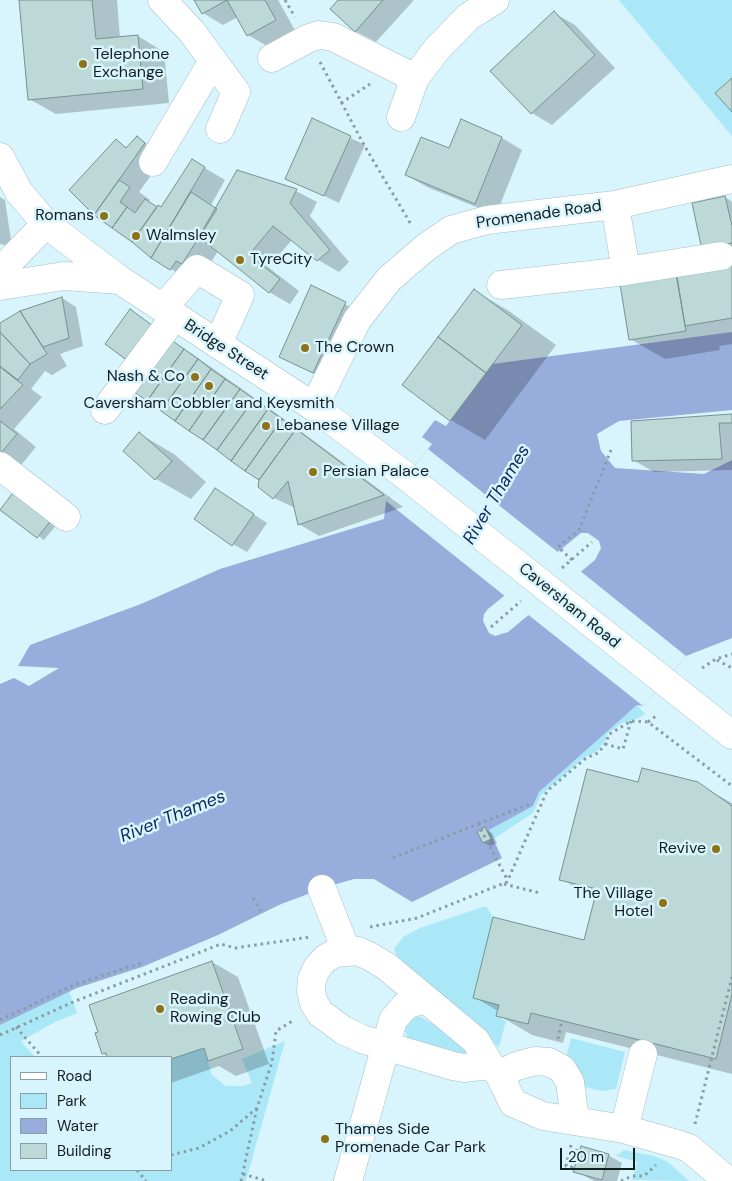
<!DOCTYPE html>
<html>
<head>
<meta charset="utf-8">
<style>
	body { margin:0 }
	#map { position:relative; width:732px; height:1181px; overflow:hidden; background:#d8f4fc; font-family:"DM Sans",sans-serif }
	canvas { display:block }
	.legend { position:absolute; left:10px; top:1056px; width:162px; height:115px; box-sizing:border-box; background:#d8f4fc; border:1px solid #899ea4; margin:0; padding:6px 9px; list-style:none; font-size:15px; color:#131e21 }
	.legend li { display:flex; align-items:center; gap:10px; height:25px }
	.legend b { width:25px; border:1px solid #899ea4 }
	.scale { position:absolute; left:560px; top:1148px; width:75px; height:22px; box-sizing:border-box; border:2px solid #131e21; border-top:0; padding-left:6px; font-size:15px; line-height:18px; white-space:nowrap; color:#131e21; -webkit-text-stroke:4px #d8f4fc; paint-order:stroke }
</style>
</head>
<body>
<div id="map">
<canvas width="732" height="1181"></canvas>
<ul class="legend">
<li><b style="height:6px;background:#fff"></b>Road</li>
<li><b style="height:14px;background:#aae8f8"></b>Park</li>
<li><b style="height:14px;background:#97addc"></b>Water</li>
<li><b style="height:14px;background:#bcd9d7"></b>Building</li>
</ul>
<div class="scale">20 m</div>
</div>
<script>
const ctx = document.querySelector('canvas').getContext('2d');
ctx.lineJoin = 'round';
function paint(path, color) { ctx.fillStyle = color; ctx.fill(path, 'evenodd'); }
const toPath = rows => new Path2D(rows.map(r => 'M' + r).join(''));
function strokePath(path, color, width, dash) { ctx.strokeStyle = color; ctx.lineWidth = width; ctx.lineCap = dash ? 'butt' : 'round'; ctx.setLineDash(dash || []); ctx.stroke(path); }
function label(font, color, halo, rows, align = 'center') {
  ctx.font = font + ' "DM Sans",sans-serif'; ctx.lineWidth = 5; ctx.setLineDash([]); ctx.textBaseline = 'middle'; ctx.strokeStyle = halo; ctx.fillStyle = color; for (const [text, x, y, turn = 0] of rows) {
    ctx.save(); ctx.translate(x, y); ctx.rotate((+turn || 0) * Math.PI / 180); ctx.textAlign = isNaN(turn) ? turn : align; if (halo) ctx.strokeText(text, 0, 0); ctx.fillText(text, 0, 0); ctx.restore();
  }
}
const green = toPath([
	[619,0,732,0,732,136],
	[637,705,645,714,639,718,622,723,607,734,605,741,596,752,585,757,541,795,533,813,493,839,489,830,533,806,539,792],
	[486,906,493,917,473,998,499,1005,496,1015,506,1021,499,1047,399,962,394,949,403,937,420,928],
	[69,991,77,1013,57,1021,21,1041,35,1057,11,1057,11,1170,171,1170,171,1059,204,1048,212,1075,226,1086,243,1086,252,1083,242,1059,285,1041,246,1181,0,1181,0,1025],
	[417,1017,421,1017,472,1047,474,1058,411,1042,407,1038,405,1029,409,1021],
	[571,1038,625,1052,616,1089,601,1091,585,1087,565,1062],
	[624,1150,654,1156,668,1162,689,1181,632,1180,637,1162,616,1156]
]);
const water = toPath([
	[732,332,732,410,619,421,597,434,601,451,615,468,704,474,732,460,732,638,686,656,643,706,637,705,539,792,533,806,489,830,502,858,412,902,374,879,354,879,330,886,281,904,218,935,142,967,77,988,0,1025,0,684,14,678,29,686,59,668,18,666,30,645,141,604,220,569,384,519,386,501,432,444,422,437,435,420,446,426,492,364],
	[581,533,588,533,599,541,601,548,595,560,508,632,495,636,489,633,483,621,484,614,488,609]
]);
const pier = toPath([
	[428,449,559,553,506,597,386,501],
	[579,570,686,656,643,706,526,613]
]);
const shadow = toPath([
	[20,0,117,0,120,38,138,36,164,52,169,103,56,114,29,99],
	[195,0,278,0,296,32,269,47,248,35,238,17,223,25,203,13],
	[340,0,414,0,376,42,355,31],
	[554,13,575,25,615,68,552,125,532,113],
	[313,120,365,145,339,203,287,178],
	[461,121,502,138,522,150,496,215,427,187,406,175,450,150],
	[137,137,165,156,139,192,150,200,148,202,161,209,193,161,225,180,211,205,218,210,238,171,296,191,317,202,310,216,349,262,339,272,318,260,292,240,268,267,299,291,290,304,269,292,218,251,203,275,191,281,171,269,95,214,116,141,128,148],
	[0,197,5,200,12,247,0,244],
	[725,197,732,202,732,248,710,253],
	[732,262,732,344,719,346,720,350,665,359,630,339,621,285],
	[312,287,366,315,334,384,281,357],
	[475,291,509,311,556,345,485,440,451,420,404,385],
	[62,298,76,307,83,346,60,354,67,366,52,375,45,371,31,389,42,397,14,429,36,447,21,465,0,453,0,369,12,373,0,364,0,325,21,312],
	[130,310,170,338,169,340,191,353,287,421,403,507,319,536,299,524,295,508,274,498],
	[732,415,732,470,654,472,633,460],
	[140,434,174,454,206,482,191,499,156,479,124,451],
	[216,490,267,523,247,552,233,544],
	[2,509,58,523,44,540],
	[639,784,698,784,732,803,732,1074,566,1032,563,1043,532,1035,498,1015,498,1011,474,997,585,942,596,899,561,879],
	[485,829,492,833,497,843,491,846,484,843],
	[212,962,238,977,269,1064,236,1076,219,1066,171,1083,171,1057,109,1057,103,1053],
	[608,1155,622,1163,617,1181,594,1181,575,1171]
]);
const building = toPath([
	[19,0,92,0,96,39,138,35,143,89,28,100,19,0],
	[194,0,227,0,202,14,194,0],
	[227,0,265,0,276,20,247,36,227,0],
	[338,0,383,0,355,32,330,9,338,0],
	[554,11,595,55,531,114,490,71,554,11],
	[732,78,732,112,715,93,732,78],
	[312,118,351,136,324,196,285,179,312,118],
	[461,119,502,137,475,204,405,175,421,137,449,148,461,119],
	[137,136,145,143,94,215,69,190,116,139,126,148,137,136],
	[192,159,205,167,151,258,132,242,158,205,161,207,192,159],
	[237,170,297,189,290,203,330,250,317,261,273,226,249,255,280,279,269,293,199,237,237,170],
	[119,180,130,187,120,202,127,207,112,228,94,215,119,180],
	[191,192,217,209,182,264,176,261,170,270,151,258,191,192],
	[725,196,732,226,732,243,702,250,692,203,725,196],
	[145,199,157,207,132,242,112,228,127,207,135,213,145,199],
	[732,260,732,318,685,326,676,270,732,260],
	[676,274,686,331,629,340,620,284,676,274],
	[311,285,346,302,313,373,279,357,311,285],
	[474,289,522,325,486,373,438,337,474,289],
	[62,297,69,338,43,347,20,311,62,297],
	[130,309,157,329,132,364,105,344,130,309],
	[20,311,47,354,30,364,0,332,0,323,20,311],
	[0,332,30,364,18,380,0,366,0,332],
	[438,337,486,373,450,421,402,385,438,337],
	[170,339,184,349,147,401,133,391,170,339],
	[184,349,198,359,161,411,147,401,184,349],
	[198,359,211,369,175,421,161,411,198,359],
	[0,367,23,385,0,409,0,367],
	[211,369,225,379,189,431,175,421,211,369],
	[225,379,240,389,203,440,189,431,225,379],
	[240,389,254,399,217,450,203,440,240,389],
	[254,399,268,409,231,461,217,450,254,399],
	[268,409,282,419,245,471,231,461,268,409],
	[732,414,732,423,719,423,722,459,632,461,631,421,732,414],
	[282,419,296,429,259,480,245,471,282,419],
	[0,421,17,434,0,454,0,421],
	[296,429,384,495,298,525,288,481,273,499,258,487,259,480,296,429],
	[139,432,172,461,155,480,123,451,139,432],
	[215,488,254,514,232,546,194,519,215,488],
	[15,490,52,519,37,538,0,510,15,490],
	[642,768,698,782,732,806,732,994,716,1059,531,1013,528,1024,496,1016,499,1005,473,998,493,917,584,940,597,889,559,880,587,769,638,782,642,768],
	[485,827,491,839,483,843,477,832,485,827],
	[212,961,243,1049,208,1061,204,1048,171,1059,171,1057,107,1057,106,1053,102,1054,95,1033,98,1032,89,1005,212,961],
	[581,1146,609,1154,602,1180,573,1172,581,1146]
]);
const path = toPath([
	[285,0,295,17],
	[320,62,364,145,412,226],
	[341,103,370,84],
	[572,560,558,547,579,530,611,450],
	[562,568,592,542],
	[491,627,521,601],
	[717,660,732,668],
	[702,668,716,659,732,654],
	[648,722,656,716],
	[605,744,623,749,631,721],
	[478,824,530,804],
	[393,858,478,824,508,881],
	[504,884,540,893],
	[253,898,262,913],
	[370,927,417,918,507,882,547,791,586,758,598,753,607,742,608,735,631,721,648,722,732,786],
	[0,1020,74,985,141,963],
	[16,1027,42,1057],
	[0,1035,73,1002,221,944,235,948,310,937],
	[558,1039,562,1020],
	[695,1124,732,977],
	[571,1145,566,1166,572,1167,577,1149],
	[171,1155,199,1148,230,1131,257,1108,272,1062,276,1031,294,1020],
	[137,1170,146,1181],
	[243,1174,267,1181],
	[241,1181,257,1108],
	[621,1181,632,1176,644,1176,656,1165]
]);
const minor = toPath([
	[162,0,192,32,236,92,220,129],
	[272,58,307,39,319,35,333,37,415,78],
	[401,117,415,78,436,50,468,17,495,0],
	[153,162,213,61],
	[626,271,721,256],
	[501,285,626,271,615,205],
	[163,308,197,269,240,295,218,344],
	[314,407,357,320,389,279,425,248,451,230,487,220,615,205,732,179],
	[105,410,175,316],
	[0,466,66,517],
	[322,889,346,950],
	[490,1065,464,1068,453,1066,362,1039,343,1030,320,1013,314,1003,311,991,312,979,317,968,325,959,335,953,358,951,369,956,386,966,476,1041,490,1065,499,1074,513,1103,543,1116,624,1129,677,1144,689,1148,728,1181],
	[499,1074,517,1066,535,1061,549,1062,562,1069,570,1082,575,1120],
	[624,1129,643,1054],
	[348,1181,393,1020,406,1005,425,999]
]);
const major = toPath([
	[0,157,19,192,46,224,120,280,314,407,406,476,732,735],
	[0,271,46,224],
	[0,286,64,276,120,280]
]);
const markers = [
	[83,64,5,"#8d7216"],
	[104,216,5,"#8d7216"],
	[136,236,5,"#8d7216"],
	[240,260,5,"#8d7216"],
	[305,348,5,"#8d7216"],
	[195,377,5,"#8d7216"],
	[209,386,5,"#8d7216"],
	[266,426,5,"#8d7216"],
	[313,472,5,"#8d7216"],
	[716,849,5,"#8d7216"],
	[663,903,5,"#8d7216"],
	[160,1009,5,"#8d7216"],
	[325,1139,5,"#8d7216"]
];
const poiNames = [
	["Telephone",93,55],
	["Exchange",93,73],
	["Romans",94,216,"right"],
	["Walmsley",146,236],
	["TyreCity",250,260],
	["The Crown",315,348],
	["Nash & Co",185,377,"right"],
	["Caversham Cobbler and Keysmith",209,404,"center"],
	["Lebanese Village",276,426],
	["Persian Palace",323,472],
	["Revive",706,849,"right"],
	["The Village",653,894,"right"],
	["Hotel",653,912,"right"],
	["Reading",170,1000],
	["Rowing Club",170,1018],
	["Thames Side",335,1130],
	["Promenade Car Park",335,1148]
];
const streetNames = [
	["Promenade Road",539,215,-8],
	["Bridge Street",226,350,33],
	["Caversham Road",569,606,39]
];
const waterNames = [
	["River Thames",497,495,-59],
	["River Thames",173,817,-22]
];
paint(green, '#aae8f8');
paint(water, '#97addc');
paint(pier, '#d8f4fc');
paint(shadow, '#0003');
paint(building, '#bcd9d7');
strokePath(building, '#769290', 1);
strokePath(minor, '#a4bfc7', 29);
strokePath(major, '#a4bfc7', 29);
strokePath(path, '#889da3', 3, [2.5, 4]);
strokePath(minor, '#fff', 28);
strokePath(major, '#fff', 28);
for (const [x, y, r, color] of markers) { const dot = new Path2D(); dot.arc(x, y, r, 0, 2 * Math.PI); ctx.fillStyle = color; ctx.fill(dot); strokePath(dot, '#d8f4fc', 2); }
label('16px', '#131e21', '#d8f4fc', poiNames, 'left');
label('16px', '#131e21', '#d8f4fc', streetNames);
label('italic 18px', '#12265e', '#d8f4fc', waterNames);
</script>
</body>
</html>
